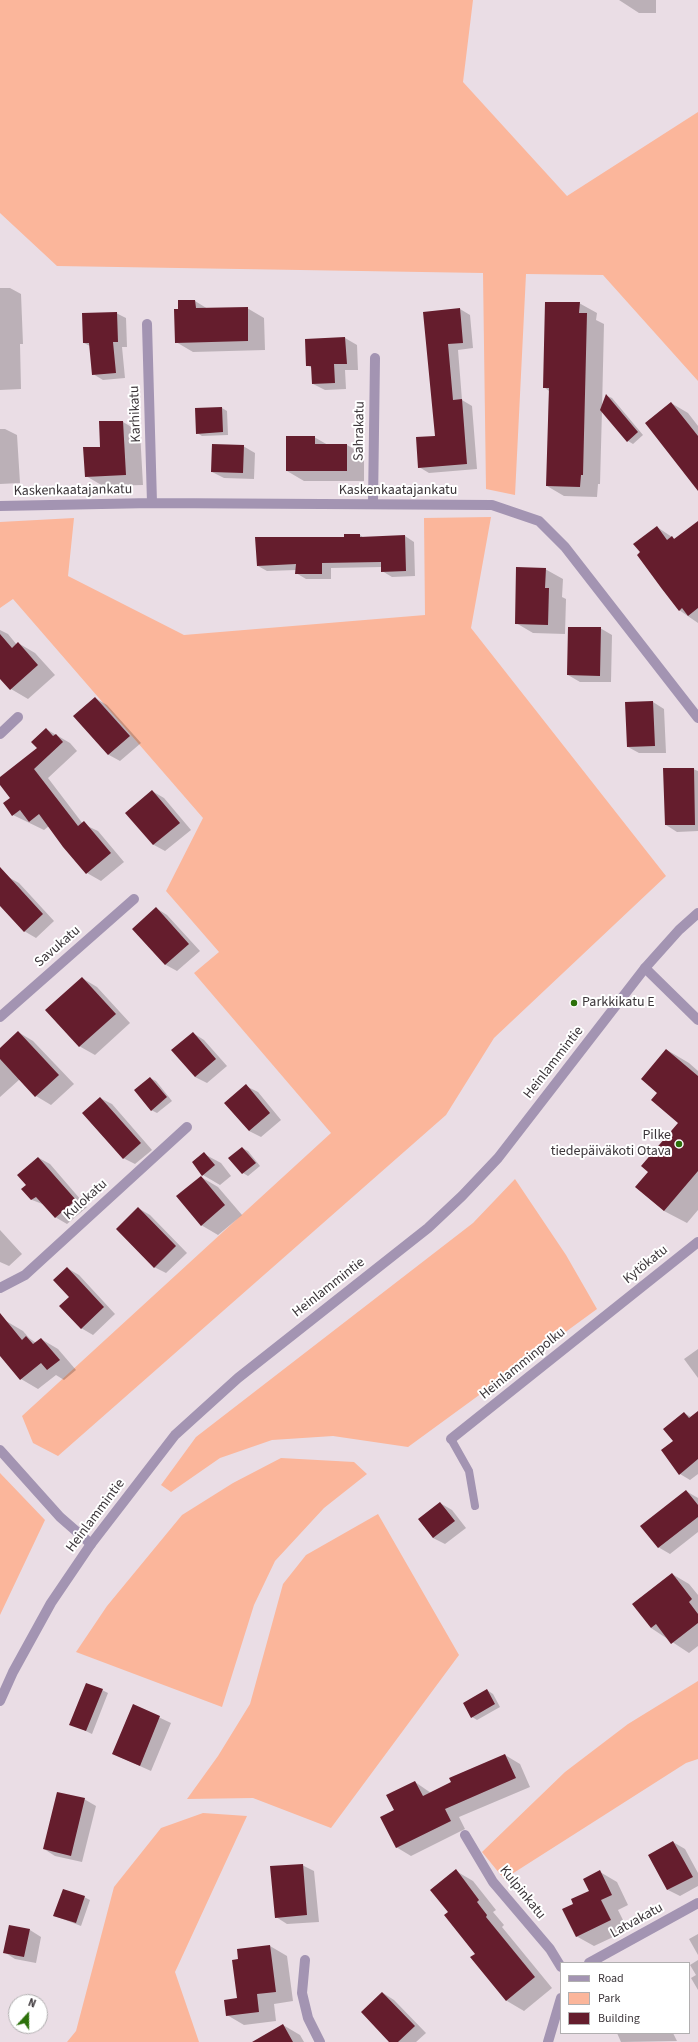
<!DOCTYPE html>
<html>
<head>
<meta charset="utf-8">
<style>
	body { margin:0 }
	#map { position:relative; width:698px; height:2042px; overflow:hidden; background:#eadde5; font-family:"Source Sans 3",sans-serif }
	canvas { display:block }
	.legend { position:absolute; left:560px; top:1962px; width:130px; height:72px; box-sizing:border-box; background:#fff; border:1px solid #b1afb0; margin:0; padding:5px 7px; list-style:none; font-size:12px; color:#3c363a }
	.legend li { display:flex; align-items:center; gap:8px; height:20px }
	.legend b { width:20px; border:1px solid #b1afb0 }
	.north { position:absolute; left:8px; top:1994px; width:40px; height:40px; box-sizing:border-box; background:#fff; border:1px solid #b1afb0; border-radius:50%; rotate:21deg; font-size:11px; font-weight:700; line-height:16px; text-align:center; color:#3c363a }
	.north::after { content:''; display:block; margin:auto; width:14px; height:18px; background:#2c700a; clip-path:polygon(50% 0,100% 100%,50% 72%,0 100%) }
</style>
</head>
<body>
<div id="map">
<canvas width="698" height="2042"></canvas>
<ul class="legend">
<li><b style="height:5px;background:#a394b2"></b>Road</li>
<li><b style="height:11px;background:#fbb69b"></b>Park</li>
<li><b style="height:11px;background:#651d2d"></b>Building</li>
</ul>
<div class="north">N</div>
</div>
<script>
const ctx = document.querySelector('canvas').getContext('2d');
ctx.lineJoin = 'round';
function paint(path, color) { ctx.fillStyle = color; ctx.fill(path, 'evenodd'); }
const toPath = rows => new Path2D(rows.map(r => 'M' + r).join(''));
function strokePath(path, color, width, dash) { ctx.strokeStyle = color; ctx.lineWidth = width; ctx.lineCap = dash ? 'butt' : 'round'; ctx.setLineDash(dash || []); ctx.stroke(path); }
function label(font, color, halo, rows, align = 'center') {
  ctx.font = font + ' "Source Sans 3",sans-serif'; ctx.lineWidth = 4; ctx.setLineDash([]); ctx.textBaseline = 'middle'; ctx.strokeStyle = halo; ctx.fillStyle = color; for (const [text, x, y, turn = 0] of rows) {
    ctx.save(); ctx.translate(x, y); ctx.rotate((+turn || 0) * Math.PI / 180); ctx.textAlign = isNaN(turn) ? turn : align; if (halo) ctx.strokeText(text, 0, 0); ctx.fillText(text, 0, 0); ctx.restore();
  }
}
const green = toPath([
	[0,0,473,0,463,82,567,196,698,112,698,381,603,275,526,274,515,495,486,489,483,273,57,266,0,213],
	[491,517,471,628,666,876,494,1038,446,1115,58,1456,33,1443,22,1416,331,1133,194,973,219,952,166,891,203,818,13,599,0,608,0,522,74,518,68,576,184,635,425,615,424,518],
	[515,1179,566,1255,597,1309,408,1447,333,1436,272,1440,220,1458,171,1492,161,1485,196,1437,473,1223],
	[281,1458,354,1462,367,1474,324,1508,275,1561,254,1605,222,1707,76,1652,107,1606,182,1515,233,1483],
	[0,1473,45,1520,0,1615],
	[378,1514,459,1655,331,1828,253,1798,187,1799,218,1756,250,1704,283,1584,306,1555],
	[698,1681,698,1759,686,1763,504,1879,482,1852,565,1772,628,1724],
	[203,1813,247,1816,175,1972,199,2042,67,2042,76,2031,114,1887,161,1828]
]);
const shadow = toPath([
	[619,0,656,0,656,13,639,13],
	[0,288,10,288,21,294,23,344,20,344,21,389,0,390],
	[195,301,208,309,247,308,264,318,265,350,193,352,176,342,179,310],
	[579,303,597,313,596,320,604,324,602,409,607,396,612,398,643,435,633,444,628,441,602,410,600,484,598,484,597,497,564,496,547,486,549,391,544,387],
	[460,309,470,315,473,348,458,350,462,400,472,406,477,469,429,473,419,467,436,437,424,313],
	[116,313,126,318,127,347,122,347,125,378,103,380,93,374,90,346,84,343],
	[345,338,357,345,358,370,345,370,346,389,325,390,313,384,312,368,307,365,306,340],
	[671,403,688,413,698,426,698,489],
	[222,408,227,411,228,435,202,436,197,433],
	[100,422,123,422,140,432,143,485,103,486,86,476,101,447],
	[0,429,5,429,17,435,20,483,0,484],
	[314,437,328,445,347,445,364,455,364,481,304,481,287,471],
	[243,446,255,453,254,479,224,478,212,472],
	[698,522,698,623,679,610,657,527,675,539],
	[360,535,364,538,405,536,414,542,415,576,392,577,382,571,382,567,331,568,331,579,306,579,296,573,296,570,267,571,258,566,345,538],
	[545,569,563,579,562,597,566,599,565,634,533,633,516,623],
	[600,628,612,635,611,682,580,682,568,675],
	[0,630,8,634,17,645,18,643,35,653,55,675,28,699,11,689,0,677],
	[95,698,107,705,141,743,120,761,109,755,75,716],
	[653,702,664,709,666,753,639,753,628,747],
	[46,729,70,743,77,751,48,778,83,824,98,831,124,862,101,881,87,873,49,826,44,830,13,815,12,798,0,783,0,778,39,748],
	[693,769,698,771,698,831,677,832,666,825],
	[152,791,164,798,191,830,165,851,154,845,127,813],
	[8,877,19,883,54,921,36,938,24,931,0,905,0,884],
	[156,908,167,915,200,951,177,971,166,965,133,929],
	[82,978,97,987,130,1023,95,1055,79,1046],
	[18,1032,33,1041,74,1084,51,1105,36,1096,20,1079,0,1097,0,1049],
	[193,1033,204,1040,227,1066,207,1083,195,1077],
	[667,1050,689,1063,698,1071,698,1210,687,1223,664,1211,636,1187,649,1172,679,1123,658,1093],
	[150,1078,156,1081,172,1101,157,1113,151,1110],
	[246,1086,258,1092,281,1120,261,1137,249,1131],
	[100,1098,112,1104,152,1150,135,1164,123,1158],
	[242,1148,248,1151,260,1166,248,1176,243,1173],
	[204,1154,221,1163,231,1176,220,1185,203,1175],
	[39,1158,50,1164,87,1207,67,1224,55,1217,45,1205,32,1200,23,1189,27,1185],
	[201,1177,218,1187,242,1215,218,1235,201,1225],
	[138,1208,150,1215,187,1253,166,1273,154,1267],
	[0,1230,22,1254,9,1266,0,1262],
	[67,1268,79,1275,115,1314,93,1335,81,1328,70,1297],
	[6,1321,23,1331,29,1338,36,1343,41,1339,58,1349,76,1370,64,1380,56,1375,38,1389,21,1379,0,1354,0,1326],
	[698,1349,698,1378,684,1359],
	[698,1412,698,1474,690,1480,680,1474,674,1441,684,1413,691,1417],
	[686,1491,698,1498,698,1532,670,1554,658,1547],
	[440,1503,452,1510,466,1528,445,1544,433,1538,419,1519],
	[672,1574,689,1584,698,1595,698,1646,689,1653,651,1628],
	[102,1690,108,1693,92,1734,71,1724],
	[487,1690,493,1694,500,1707,477,1720,472,1717],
	[133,1705,171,1723,151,1771,113,1754],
	[505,1755,520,1764,530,1787,459,1817,465,1829,411,1856,396,1847,395,1811,415,1782,431,1793],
	[84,1799,96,1806,82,1862,55,1856,44,1849],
	[673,1842,685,1849,698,1873,698,1886,680,1896,668,1890,649,1855],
	[302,1865,314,1871,319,1922,287,1924,276,1917],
	[456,1871,473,1881,496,1910,493,1912,504,1925,502,1927,552,1988,524,2011,507,2001,472,1958,476,1954],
	[600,1872,617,1882,628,1905,618,1910,628,1930,594,1946,576,1936,575,1905,590,1891],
	[84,1897,90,1900,81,1926,55,1916],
	[30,1930,41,1937,36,1963,15,1959,4,1952],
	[698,1934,698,1955,689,1939],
	[270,1946,287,1956,293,2001,274,2004,276,2021,244,2025,227,2015,238,1999,239,1960],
	[698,1960,698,1990,691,1978,696,1975,690,1965],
	[383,1993,394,2000,426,2033,416,2042,390,2042],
	[283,2025,300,2035,304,2042,259,2042],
	[617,2033,673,2033,677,2041,621,2042]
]);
const building = toPath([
	[178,300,195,300,196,308,248,307,248,341,175,343,174,309,178,309],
	[545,302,580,302,579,313,587,313,583,475,581,475,580,487,546,486,549,388,543,388],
	[460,308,463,343,448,344,453,400,462,399,467,464,418,468,416,437,435,436,423,312],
	[117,312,118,342,113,342,116,373,92,375,89,343,83,343,82,313],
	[345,337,347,364,334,364,335,383,312,384,311,366,306,366,305,339],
	[606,394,638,432,627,442,600,410],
	[671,402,698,436,698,491,645,423],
	[222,407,223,432,196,434,195,408],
	[99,421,123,421,126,475,85,477,83,447,100,447],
	[286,436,315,436,315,444,347,444,347,471,286,471],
	[212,444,244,445,243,473,211,472],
	[698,521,698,608,688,616,682,608,679,611,662,589,637,555,640,552,633,544,657,526,667,540,672,536,674,539],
	[344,534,360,534,360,537,405,535,406,571,381,572,381,562,322,563,322,574,295,574,296,564,257,566,255,537,344,537],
	[516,567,546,568,545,588,549,588,548,625,515,624],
	[568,627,601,627,600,676,567,675],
	[0,634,12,648,18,642,38,665,10,690,0,679],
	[95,697,130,736,108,755,73,716],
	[653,701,655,746,627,747,625,702],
	[46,728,53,736,56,734,63,742,34,769,78,826,84,821,111,853,86,874,63,847,39,814,29,822,20,810,12,816,3,803,10,798,0,785,0,777,37,748,31,742],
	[663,768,694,768,695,825,665,825],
	[152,790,180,823,153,845,125,813],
	[0,867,43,914,24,932,0,906],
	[156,907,189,944,165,965,132,929],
	[82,977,116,1014,79,1047,45,1010],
	[18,1031,59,1075,35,1097,0,1059,0,1048],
	[193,1032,216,1059,195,1077,171,1050],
	[666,1049,698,1076,698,1171,664,1211,635,1187,648,1172,641,1166,678,1123,651,1100,657,1093,641,1079],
	[150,1077,167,1097,151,1111,134,1090],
	[246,1084,270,1113,249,1131,224,1103],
	[100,1097,141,1143,123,1159,82,1113],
	[242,1147,256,1163,242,1174,228,1158],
	[204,1152,215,1165,202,1176,192,1162],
	[38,1157,76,1200,55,1218,36,1197,31,1200,21,1189,26,1185,17,1175],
	[201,1176,225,1205,201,1226,176,1196],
	[138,1207,176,1246,154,1268,116,1229],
	[67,1267,104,1307,81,1329,59,1306,69,1297,53,1280],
	[0,1313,22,1340,26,1336,33,1344,41,1338,60,1360,47,1370,41,1363,20,1380,0,1356],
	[698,1411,698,1459,679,1475,661,1450,673,1441,663,1429,684,1412,689,1418],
	[686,1490,698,1505,698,1517,658,1548,640,1526],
	[440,1502,455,1521,433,1538,418,1519],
	[672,1573,692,1599,689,1602,698,1614,698,1623,671,1644,656,1624,651,1628,632,1604],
	[86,1683,103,1689,86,1731,69,1725],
	[487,1689,495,1704,471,1718,463,1703],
	[133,1704,160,1716,140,1766,112,1754],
	[505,1754,516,1778,445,1809,451,1821,396,1848,380,1817,394,1810,386,1795,415,1781,423,1796,451,1782,449,1778],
	[57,1792,85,1798,71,1856,43,1849],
	[673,1841,693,1877,667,1890,648,1855],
	[303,1864,307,1915,275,1918,270,1866],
	[456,1869,479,1900,477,1902,487,1915,486,1917,535,1977,506,2001,470,1957,475,1954,444,1915,448,1912,430,1890],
	[600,1870,612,1895,601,1900,611,1920,576,1937,562,1909,573,1904,571,1899,589,1891,583,1879],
	[63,1889,85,1896,76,1923,53,1916],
	[9,1925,30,1929,24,1957,3,1953],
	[270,1945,276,1992,257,1994,259,2012,226,2016,224,2000,237,1998,232,1960,238,1959,237,1949],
	[382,1992,415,2026,398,2042,389,2042,361,2012],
	[283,2024,293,2042,252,2042]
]);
const service = toPath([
	[451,1439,469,1471,475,1506]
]);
const minor = toPath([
	[147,324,152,503],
	[373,504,375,358],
	[0,506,152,503,492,505,539,521,565,547,698,718],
	[0,734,18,717],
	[645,968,698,1020],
	[0,1017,134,899],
	[0,1288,25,1275,187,1127],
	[451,1439,698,1242],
	[0,1450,60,1517,91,1544],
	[465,1835,493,1882,550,1949,561,1967],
	[305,1960,302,1993,308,2018,320,2042],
	[589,1963,698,1903],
	[548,2042,561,1998]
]);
const tertiary = toPath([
	[0,1701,13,1672,51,1603,91,1544,175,1435,238,1378,428,1228,462,1196,498,1158,645,968,679,930,698,913]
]);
const markers = [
	[574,1003,4,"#2c700a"],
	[679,1144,4,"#2c700a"]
];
const streetNames = [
	["Karhikatu",136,414,-92],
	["Sahrakatu",360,431,-89],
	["Kaskenkaatajankatu",73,491,-1],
	["Kaskenkaatajankatu",398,491],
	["Savukatu",58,947,-41],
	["Heinlammintie",554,1063,-52],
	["Kulokatu",86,1200,-42],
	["Kytökatu",646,1265,-39],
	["Heinlammintie",329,1288,-38],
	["Heinlamminpolku",523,1364,-39],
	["Heinlammintie",96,1516,-53],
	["Kulpinkatu",522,1893,51],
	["Latvakatu",637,1921,-29]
];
const poiNames = [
	["Parkkikatu E",582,1003],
	["Pilke",671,1136,"right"],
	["tiedepäiväkoti Otava",671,1152,"right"]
];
paint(green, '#fbb69b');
paint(shadow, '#0003');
paint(building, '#651d2d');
strokePath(service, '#a394b2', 8);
strokePath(minor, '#a394b2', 10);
strokePath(tertiary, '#a394b2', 10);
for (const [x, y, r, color] of markers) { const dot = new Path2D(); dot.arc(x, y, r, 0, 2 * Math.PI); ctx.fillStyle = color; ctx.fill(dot); strokePath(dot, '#fff', 1.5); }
label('14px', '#3c363a', '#fff', streetNames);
label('14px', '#3c363a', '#fff', poiNames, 'left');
</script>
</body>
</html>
